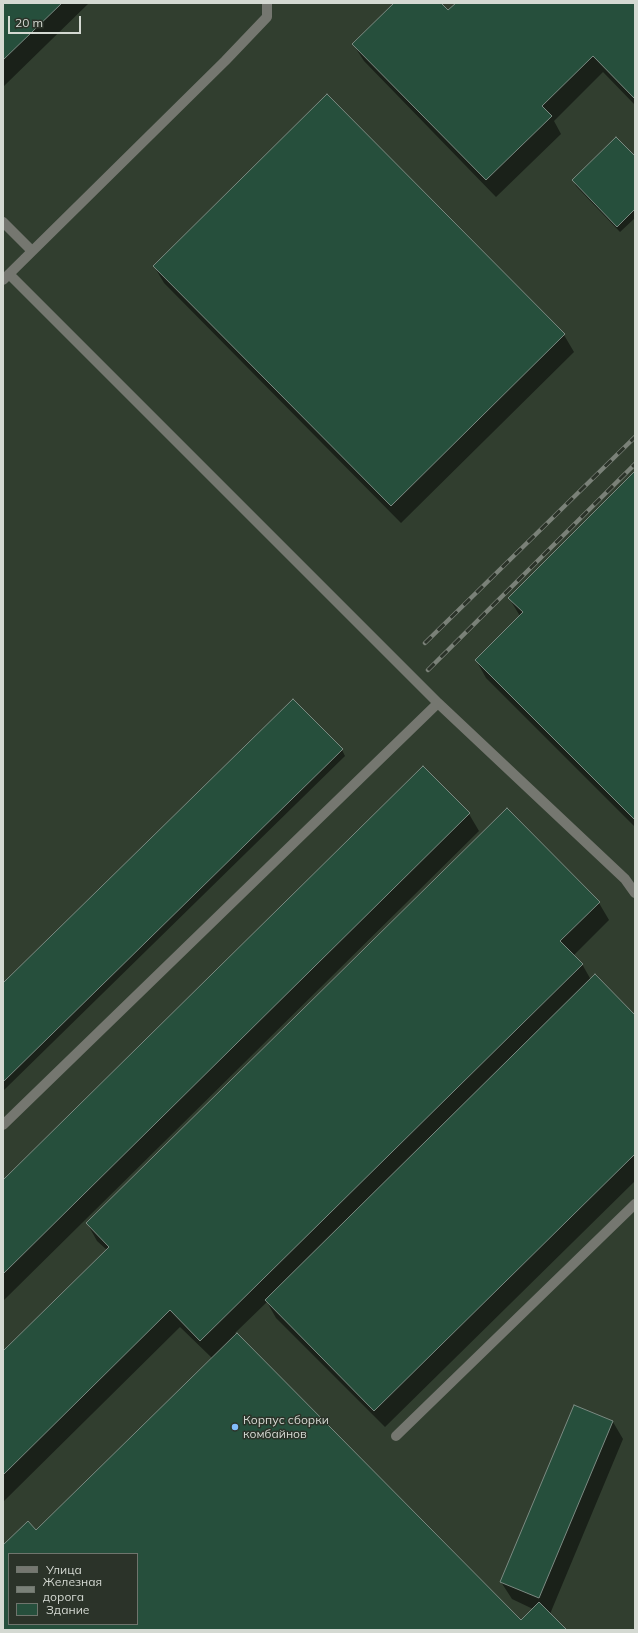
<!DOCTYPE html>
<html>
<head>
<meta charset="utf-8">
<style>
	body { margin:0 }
	#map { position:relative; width:638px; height:1633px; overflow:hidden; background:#2b3329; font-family:Mulish,sans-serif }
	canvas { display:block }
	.frame { position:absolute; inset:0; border:4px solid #d4d9d2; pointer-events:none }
	.legend { position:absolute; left:8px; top:1553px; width:130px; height:72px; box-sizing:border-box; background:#2b3329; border:1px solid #6f756d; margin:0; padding:5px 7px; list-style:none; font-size:12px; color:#d4d9d2 }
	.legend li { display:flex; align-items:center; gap:8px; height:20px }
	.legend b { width:20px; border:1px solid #6f756d }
	.scale { position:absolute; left:8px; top:16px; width:73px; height:18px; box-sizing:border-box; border:2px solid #d4d9d2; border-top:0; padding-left:5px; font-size:12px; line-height:14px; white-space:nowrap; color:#d4d9d2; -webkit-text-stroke:3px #2b3329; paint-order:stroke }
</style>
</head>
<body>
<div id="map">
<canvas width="638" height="1633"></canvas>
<div class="frame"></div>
<ul class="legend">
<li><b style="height:5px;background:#757770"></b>Улица</li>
<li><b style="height:5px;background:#7a8178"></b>Железная дорога</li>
<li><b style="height:11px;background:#264f3c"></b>Здание</li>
</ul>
<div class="scale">20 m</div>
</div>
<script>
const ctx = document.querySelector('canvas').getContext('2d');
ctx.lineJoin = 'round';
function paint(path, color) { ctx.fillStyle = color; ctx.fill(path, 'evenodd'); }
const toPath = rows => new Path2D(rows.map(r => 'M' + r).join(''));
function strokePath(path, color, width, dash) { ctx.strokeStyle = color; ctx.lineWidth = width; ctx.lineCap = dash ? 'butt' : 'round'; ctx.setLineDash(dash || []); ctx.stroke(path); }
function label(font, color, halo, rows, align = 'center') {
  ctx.font = font + ' Mulish,sans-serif'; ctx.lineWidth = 3; ctx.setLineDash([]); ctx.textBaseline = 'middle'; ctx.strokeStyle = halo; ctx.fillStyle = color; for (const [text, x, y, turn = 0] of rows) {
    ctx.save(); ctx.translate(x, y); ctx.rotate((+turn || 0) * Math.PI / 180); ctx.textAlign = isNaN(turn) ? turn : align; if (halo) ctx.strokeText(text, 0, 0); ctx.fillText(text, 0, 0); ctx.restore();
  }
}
const built = toPath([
	[3,3,635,3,635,1630,3,1630],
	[9,1554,137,1554,137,1624,9,1624]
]);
const shadow = toPath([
	[3,3,89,3,4,86],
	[395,3,440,3,448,12,457,3,635,3,635,105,603,72,554,121,561,134,496,197,364,61,353,44],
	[635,157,635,218,620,232,576,186,573,180],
	[154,266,564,335,574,352,401,523,164,283],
	[635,473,635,827,486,678,476,660,520,616,509,598],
	[342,750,345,756,3,1091,3,984],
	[423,768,469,814,479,831,3,1301,3,1182],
	[599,903,609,920,573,956,582,964,591,980,635,1016,635,1181,385,1427,276,1318,267,1302,235,1333,521,1621,533,1609,512,1599,501,1582,613,1422,623,1439,550,1614,566,1630,3,1630,3,1546,36,1531,212,1358,180,1327,3,1502,3,1353,107,1250,97,1241,87,1223],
	[9,1554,137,1554,137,1624,9,1624]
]);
const building = toPath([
	[3,3,62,3,3,60,3,3],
	[394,3,441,3,448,10,456,3,635,3,635,99,593,56,542,106,552,116,486,180,352,44,394,3],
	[327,94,565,334,391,506,153,266,327,94],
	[616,137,635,156,635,209,617,227,572,180,616,137],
	[635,471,635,820,475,660,523,612,508,598,635,471],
	[293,699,343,749,3,1082,3,983,293,699],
	[423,766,470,813,3,1274,3,1180,423,766],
	[507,808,600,902,560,941,583,964,200,1341,170,1310,3,1475,3,1351,109,1247,86,1223,507,808],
	[595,974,635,1015,635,1154,374,1411,265,1300,595,974],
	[237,1333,521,1620,539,1602,567,1630,3,1630,3,1545,28,1521,36,1530,237,1333],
	[9,1554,137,1554,137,1624,9,1624,9,1554],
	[574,1405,613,1421,539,1598,500,1582,574,1405]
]);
const minor = toPath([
	[3,222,32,251],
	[9,274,438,703,625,879,635,893],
	[3,280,225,61,267,17,267,3],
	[3,1125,438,703],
	[396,1436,635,1204]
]);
const rail = toPath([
	[425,643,635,437],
	[428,670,635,464]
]);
const markers = [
	[235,1427,4,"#81bcfa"]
];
const poiNames = [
	["Корпус сборки",243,1420],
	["комбайнов",243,1434]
];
paint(built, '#313e2f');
paint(shadow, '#0007');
paint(building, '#264f3c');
strokePath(building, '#7b8a82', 1);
strokePath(minor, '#757770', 10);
strokePath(rail, '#7a8178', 4.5);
strokePath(rail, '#2b3329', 3, [9]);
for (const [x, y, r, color] of markers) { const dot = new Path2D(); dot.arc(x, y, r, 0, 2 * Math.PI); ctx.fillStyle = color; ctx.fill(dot); strokePath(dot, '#2b3329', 1.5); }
label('12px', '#d4d9d2', '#2b3329', poiNames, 'left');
</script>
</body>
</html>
